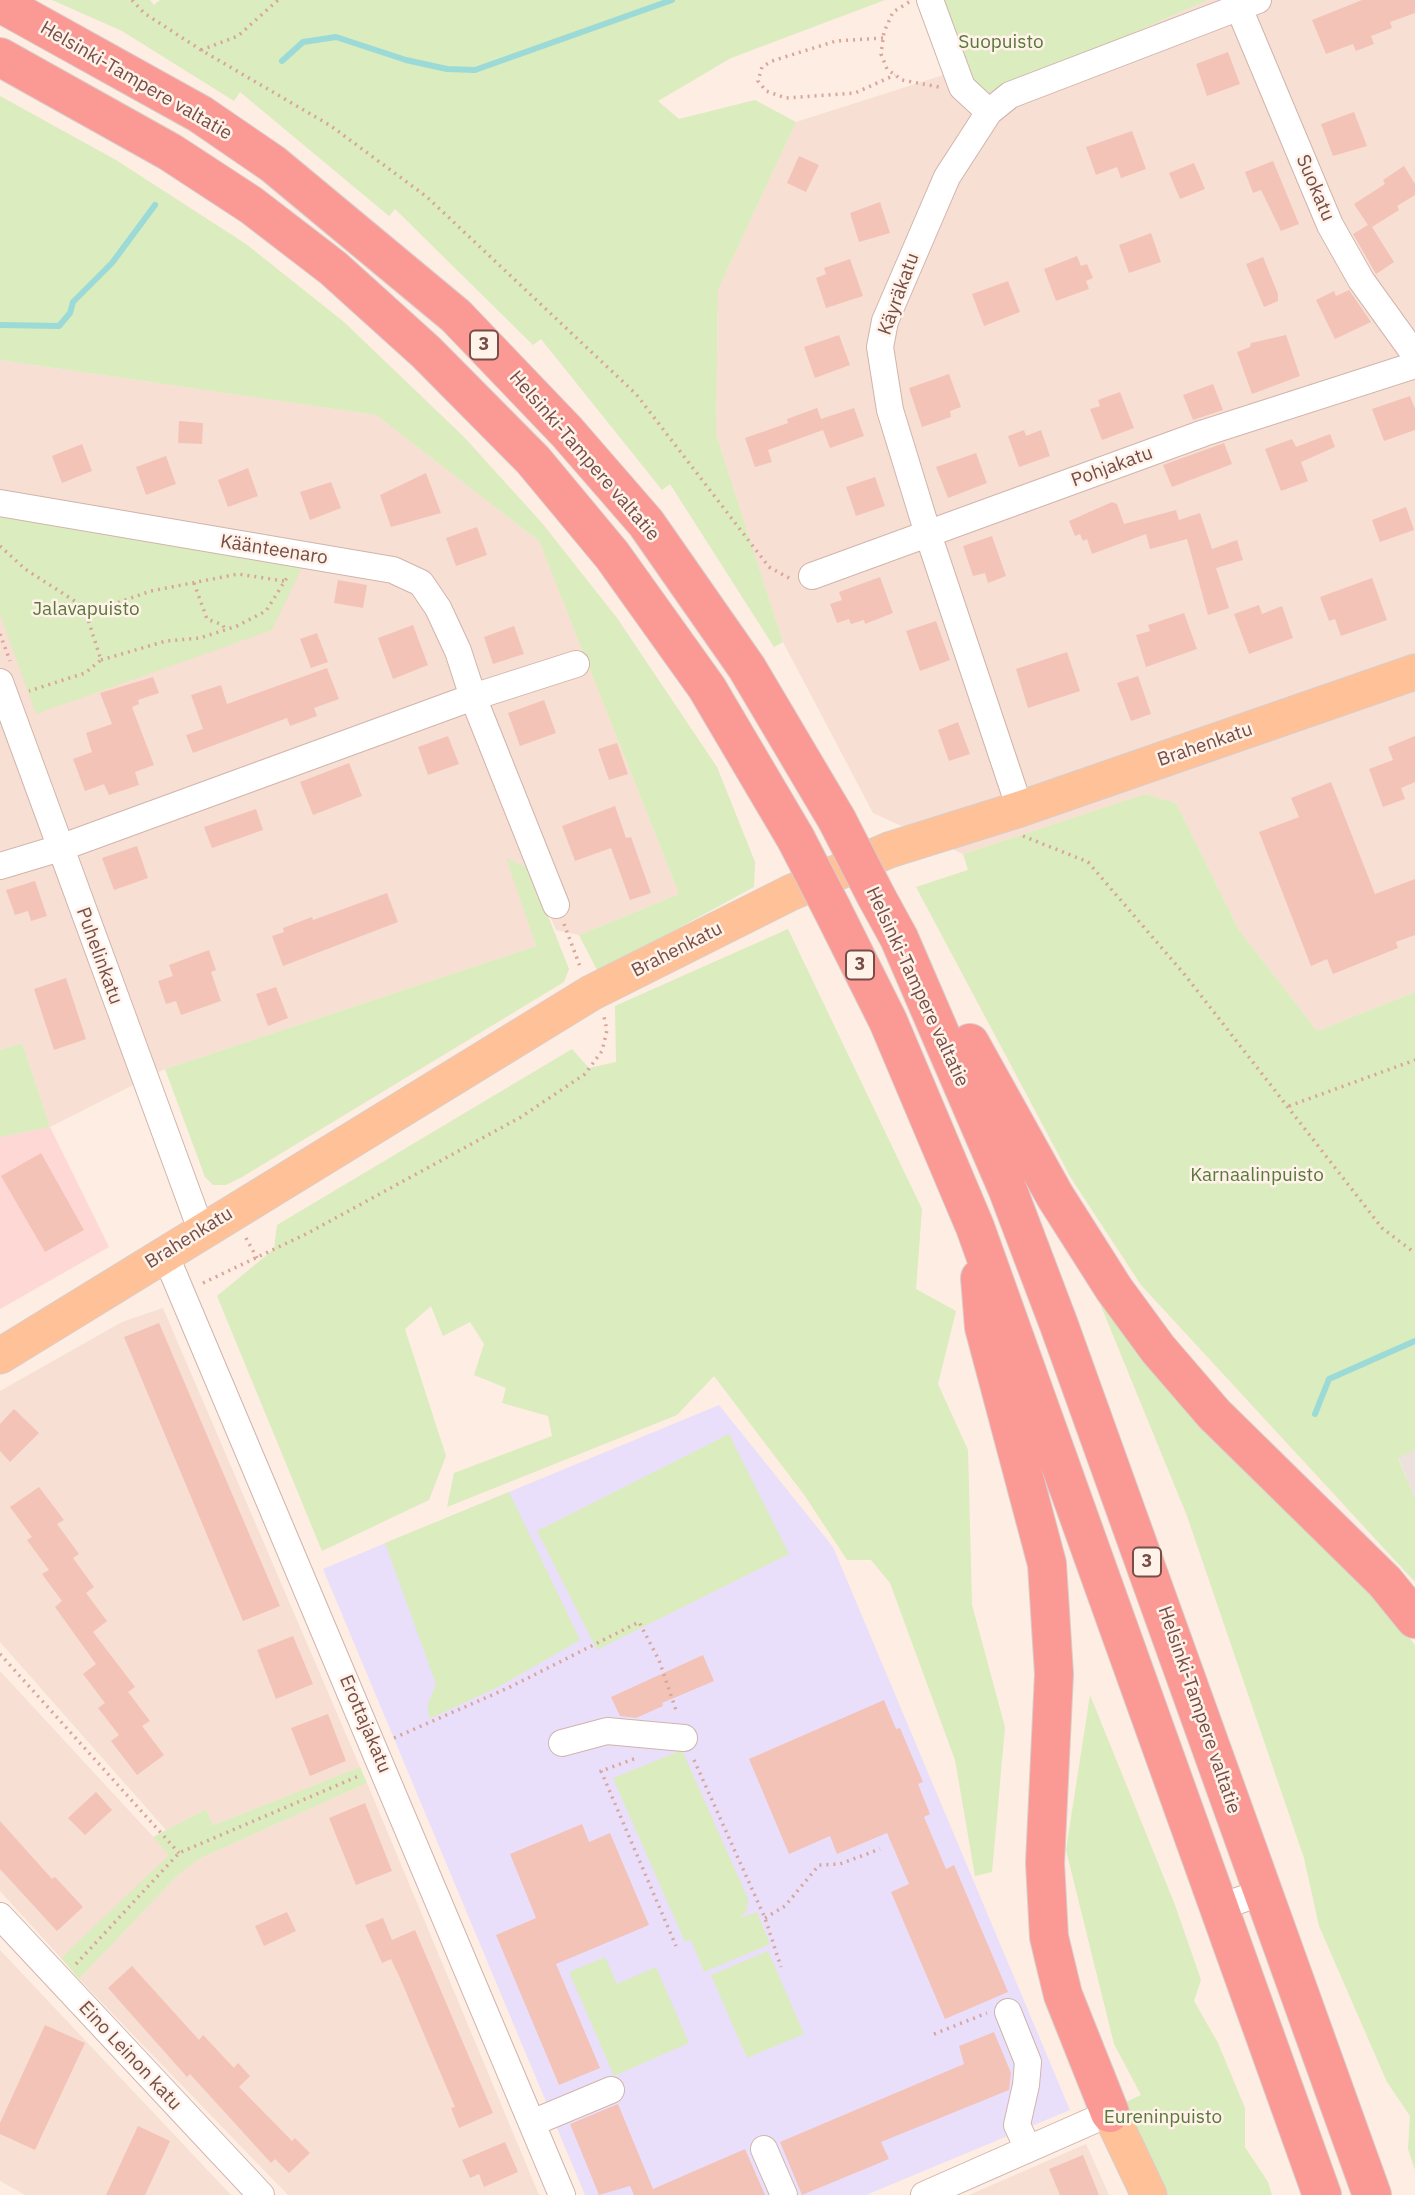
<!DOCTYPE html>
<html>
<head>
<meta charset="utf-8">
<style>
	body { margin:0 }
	canvas { display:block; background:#fdede2 }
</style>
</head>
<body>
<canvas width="1415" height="2195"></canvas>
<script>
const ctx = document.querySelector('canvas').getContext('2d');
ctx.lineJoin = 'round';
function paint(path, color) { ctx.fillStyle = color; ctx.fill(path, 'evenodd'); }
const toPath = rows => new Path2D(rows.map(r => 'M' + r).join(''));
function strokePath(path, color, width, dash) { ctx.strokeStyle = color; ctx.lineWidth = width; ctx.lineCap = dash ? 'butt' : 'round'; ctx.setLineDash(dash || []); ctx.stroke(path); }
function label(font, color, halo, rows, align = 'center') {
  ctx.font = font + ' "IBM Plex Sans",sans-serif'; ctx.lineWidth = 5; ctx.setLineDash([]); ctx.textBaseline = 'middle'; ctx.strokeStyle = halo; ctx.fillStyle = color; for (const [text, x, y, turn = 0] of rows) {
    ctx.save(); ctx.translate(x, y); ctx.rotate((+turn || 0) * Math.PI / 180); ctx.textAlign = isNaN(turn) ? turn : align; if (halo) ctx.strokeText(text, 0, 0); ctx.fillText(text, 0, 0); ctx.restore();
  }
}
const residential = toPath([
	[1208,0,1415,0,1415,992,1317,1031,1239,930,1176,803,1145,794,963,854,873,813,783,642,716,434,718,290,796,122,956,71,994,95],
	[0,360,376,415,539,541,679,894,579,935,556,930,529,868,507,859,536,946,165,1069,50,1127,22,1043,0,1050],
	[163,1308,360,1767,213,1825,206,1809,166,1830,0,1642,0,1391,122,1322],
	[0,1671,170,1855,61,1958,0,1891],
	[367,1783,539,2195,288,2195,79,1979,179,1874,201,1858],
	[0,1950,231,2195,25,2195,0,2181],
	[1086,2144,1109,2195,969,2195]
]);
const commercial = toPath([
	[50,1127,109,1247,0,1309,0,1137]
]);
const industrial = toPath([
	[1415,1450,1415,1499,1398,1457]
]);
const education = toPath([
	[719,1405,833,1547,1070,2110,866,2195,585,2195,323,1569]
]);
const green = toPath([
	[52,0,150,0,154,5,160,0,885,0,731,58,658,101,679,119,755,100,796,122,718,290,716,434,783,642,774,647,670,484,662,490,541,339,533,345,395,209,389,216,240,92,234,101,122,31],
	[938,0,1208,0,993,95,970,80],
	[0,96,116,160,246,244,344,322,464,437,542,523,617,618,717,767,755,862,754,887,598,972,579,935,679,894,539,541,376,415,0,360],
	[0,518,28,518,302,567,272,630,36,714,0,614],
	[1145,794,1176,803,1239,930,1317,1031,1415,992,1415,1450,1398,1458,1415,1499,1415,1582,1141,1285,1071,1178,916,887,968,870,963,854],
	[506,858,529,868,569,969,564,982,242,1177,226,1185,213,1185,205,1177,165,1069,536,946],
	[788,929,922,1209,916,1289,956,1311,938,1384,968,1450,972,1605,1005,1727,992,1872,975,1876,955,1760,890,1583,871,1560,847,1560,805,1496,714,1376,677,1415,447,1507,454,1473,552,1436,548,1416,502,1403,506,1388,474,1375,484,1344,470,1322,443,1336,431,1306,405,1329,446,1456,429,1500,322,1551,217,1296,274,1249,277,1225,572,1049,589,1068,616,1062,615,1006],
	[22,1043,50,1127,0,1137,0,1050],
	[1092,1284,1371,1588,1415,1645,1415,2170,1408,2149,1410,2116,1387,2082,1319,1926,1304,1858,1187,1516],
	[729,1434,789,1554,597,1650,537,1531],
	[509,1492,580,1640,498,1687,429,1719,428,1704,436,1684,385,1543],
	[1090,1695,1175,1905,1201,1980,1194,2001,1218,2043,1245,2108,1245,2147,1268,2182,1272,2195,1167,2195,1126,2102,1141,2095,1114,2044,1066,1850],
	[682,1750,748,1899,747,1910,740,1918,757,1912,770,1944,704,1972,691,1940,685,1942,613,1778],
	[360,1767,367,1783,201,1858,179,1874,79,1979,61,1958,169,1855,153,1837,206,1809,213,1825],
	[768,1951,804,2034,747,2058,711,1975],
	[605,1957,617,1984,656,1967,689,2043,614,2076,569,1972]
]);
const stream = toPath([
	[282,61,303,42,336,37,406,60,447,69,475,70,672,0],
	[0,325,59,326,70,313,73,302,112,263,155,205],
	[1315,1414,1329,1379,1415,1341]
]);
const building = toPath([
	[1362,0,1415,0,1415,13,1390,22,1392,28,1371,36,1374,44,1356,51,1353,44,1326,54,1312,20],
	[1228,52,1240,84,1207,96,1196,64],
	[1354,112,1367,146,1333,156,1321,124],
	[1132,131,1146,169,1121,178,1117,167,1096,175,1086,147],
	[799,156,819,165,806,192,787,183],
	[1273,161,1299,224,1281,231,1261,190,1253,193,1245,172],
	[1194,163,1205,189,1180,199,1169,173],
	[1404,166,1415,184,1415,195,1397,206,1399,210,1372,227,1394,262,1376,274,1353,234,1368,225,1354,204,1385,184,1383,180],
	[880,202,890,233,859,242,850,213],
	[1151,233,1161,262,1129,273,1119,245],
	[1077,256,1081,266,1087,264,1093,278,1086,281,1089,289,1056,301,1044,269],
	[1263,257,1278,294,1278,301,1264,307,1246,264],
	[850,259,863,296,826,308,816,278,826,274,824,268],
	[1008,281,1020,312,984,326,972,294],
	[1349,290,1371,322,1335,339,1316,300,1334,291,1336,296],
	[839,335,850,365,815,378,804,347],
	[1286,335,1300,376,1252,394,1237,352,1250,347,1251,343],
	[949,374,961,407,950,411,951,417,922,427,909,388],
	[1213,384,1223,410,1193,420,1183,395],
	[1120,392,1134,428,1102,440,1090,409,1100,406,1098,400],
	[1410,396,1415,409,1415,430,1384,441,1372,409],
	[817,408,821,419,854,408,864,436,830,448,823,430,768,450,772,462,755,467,745,438,788,423,787,419],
	[179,421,203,423,202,444,178,443],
	[1024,430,1026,436,1041,430,1050,456,1019,467,1008,436],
	[1330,434,1335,447,1301,462,1308,481,1281,491,1265,449,1292,439,1296,447],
	[1224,443,1232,464,1172,487,1163,465],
	[82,444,92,471,62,483,52,456],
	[976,453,987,483,948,498,936,467],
	[166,456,176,484,146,495,136,467],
	[248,468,258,496,228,507,218,480],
	[426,473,441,513,391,527,380,495],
	[875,477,885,506,856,516,846,487],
	[331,482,341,508,310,520,300,492],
	[1112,502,1117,504,1124,524,1176,510,1179,520,1200,513,1212,549,1237,540,1243,560,1216,568,1229,608,1208,615,1187,539,1150,549,1146,534,1092,554,1087,539,1083,541,1080,534,1075,536,1069,521],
	[1406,507,1414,530,1380,542,1372,520],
	[477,527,487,555,456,566,446,538],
	[992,536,1006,576,988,583,985,573,973,576,963,546],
	[880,577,893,613,865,624,864,620,851,624,849,619,837,623,830,604,842,600,839,592],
	[1372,578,1387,620,1341,636,1335,619,1329,621,1320,597],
	[338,580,367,585,363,608,334,603],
	[1259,605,1262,614,1282,606,1293,638,1249,654,1234,614],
	[1184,613,1197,649,1146,667,1136,635,1150,631,1148,625],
	[936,621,950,660,920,671,906,631],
	[413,625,428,665,393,679,378,638],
	[514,626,524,654,493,664,484,637],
	[317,633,328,662,311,668,300,639],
	[1067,652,1080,691,1028,708,1016,669],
	[327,668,339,699,314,708,317,716,290,726,287,718,193,753,186,735,203,729,191,695,221,685,227,704],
	[1138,676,1151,714,1131,721,1117,683],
	[153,677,159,693,138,700,139,704,132,707,154,765,135,772,139,785,109,795,104,784,85,791,73,759,92,752,86,733,112,724,100,693],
	[544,700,556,733,520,746,508,713],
	[958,722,970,754,949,761,938,730],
	[448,736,459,764,428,775,418,747],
	[1415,736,1415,782,1401,788,1405,799,1383,807,1369,769,1393,760,1388,747],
	[617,743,628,774,609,780,598,749],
	[349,763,362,796,313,815,300,782],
	[1331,782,1375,894,1415,879,1415,935,1396,942,1398,948,1333,974,1327,959,1311,966,1259,832,1299,817,1291,798],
	[615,806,626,838,631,837,651,893,630,900,611,848,575,861,562,826],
	[256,809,263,830,212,848,204,827],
	[137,846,148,878,114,890,102,858],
	[35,881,47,916,31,921,28,911,15,915,6,890],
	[387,893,398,922,283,966,272,936,284,932,283,928,312,917,313,920],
	[209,950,216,970,211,972,221,1001,181,1015,176,1001,166,1004,158,981,173,976,169,965],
	[66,978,86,1039,54,1050,34,989],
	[276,987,288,1018,268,1026,256,994],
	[41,1153,84,1230,45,1252,1,1176],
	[159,1323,280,1606,243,1621,124,1337],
	[14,1409,39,1433,10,1462,0,1451,0,1424],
	[39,1487,64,1520,57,1524,79,1554,73,1558,94,1587,86,1593,107,1621,93,1632,135,1687,128,1692,150,1721,142,1726,164,1755,137,1775,111,1741,119,1735,98,1708,105,1703,83,1674,96,1664,55,1607,62,1601,42,1574,49,1570,27,1540,32,1537,10,1507],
	[293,1636,313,1684,276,1699,257,1650],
	[703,1655,714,1681,662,1703,663,1706,636,1718,620,1716,611,1697],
	[884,1700,896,1729,900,1728,923,1782,918,1784,930,1814,924,1817,946,1869,954,1865,1008,1992,945,2019,891,1892,909,1884,887,1833,837,1854,830,1836,789,1854,749,1759],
	[328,1714,346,1761,310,1776,291,1728],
	[96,1792,112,1810,85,1835,68,1818],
	[365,1803,392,1871,356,1885,329,1818],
	[0,1821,52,1879,55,1877,83,1907,57,1931,0,1869],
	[582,1824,589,1842,610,1833,649,1925,556,1964,600,2068,559,2085,496,1935,536,1918,510,1854],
	[287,1912,296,1931,264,1946,255,1926],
	[383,1918,392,1940,415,1930,493,2113,459,2128,451,2108,455,2107,400,1978,391,1959,382,1963,365,1925],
	[132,1966,199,2040,203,2035,234,2068,238,2063,250,2076,239,2087,292,2141,295,2138,310,2153,289,2173,275,2159,271,2163,190,2074,187,2077,108,1988],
	[45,2025,85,2043,35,2150,0,2134,0,2123],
	[994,2032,1011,2073,1009,2090,881,2142,889,2159,802,2195,780,2142,964,2064,959,2046],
	[618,2104,653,2189,745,2149,765,2195,634,2195,630,2186,599,2195,570,2124],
	[138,2126,170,2141,145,2195,106,2195],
	[505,2142,518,2172,484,2187,479,2174,470,2178,462,2160],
	[1083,2155,1099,2195,1060,2195,1049,2169]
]);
const path = toPath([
	[132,0,144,13,201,50,331,126,427,197,636,394,769,567,789,578],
	[909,2,893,12,884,32,881,54,887,69,902,80,939,87],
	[883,38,836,41,772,61,762,67,758,81,766,91,786,98,855,93,895,75],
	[201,50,238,36,278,0],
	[0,546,25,569,84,607,101,660,85,673,29,691],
	[194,583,207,619,223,625,225,630],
	[85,614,151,591,238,574,284,581],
	[0,634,10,661],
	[101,660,166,641,200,638,237,626,266,611,288,576],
	[1023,836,1088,862,1185,975,1382,1228,1415,1253],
	[564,924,581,969],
	[1289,1106,1415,1060],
	[246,1238,257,1258],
	[203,1283,308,1233,521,1117,585,1074,602,1051,607,1030,604,1017],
	[0,1654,179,1853],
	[394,1738,508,1688,639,1622,659,1660,677,1713],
	[634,1759,601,1771,676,1946],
	[694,1760,765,1918,781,1967],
	[765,1918,785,1906,819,1865,840,1864,880,1849],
	[76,1964,179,1853,361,1775],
	[934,2034,987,2013]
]);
const minor = toPath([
	[930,0,962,87,989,112],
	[1239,8,1330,225,1361,280,1415,355],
	[0,503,393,570,421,583,438,608,458,651,473,697,60,848,0,866],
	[812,576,1204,433,1415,365],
	[0,682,201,1230],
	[1020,809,928,534,890,410,880,347,885,321,947,177,989,112,1010,95,1258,0],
	[556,905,473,697,576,664],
	[165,1254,562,2195],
	[562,1743,607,1731,684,1738],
	[1220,1907,1263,1892],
	[0,1916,261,2195],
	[1008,2012,1028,2062,1026,2085,1017,2125,1028,2149],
	[532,2123,611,2090],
	[764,2149,784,2195],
	[924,2195,1110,2113]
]);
const major = toPath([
	[0,1356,591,993,790,893,889,850,1020,809,1415,672],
	[1110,2113,1149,2195]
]);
const highway = toPath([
	[0,3,200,114,273,164,456,316,567,432,646,523,747,668,837,820],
	[0,57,170,152,251,205,333,268,426,352,533,460,612,555,707,688,796,839],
	[876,896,899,938,1007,1188,1059,1325,1372,2195],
	[832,909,888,1021,975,1227,1322,2195],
	[970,1043,1055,1196,1114,1289,1158,1349,1214,1414,1385,1582,1415,1619],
	[980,1278,984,1327,1047,1564,1054,1674,1045,1863,1049,1937,1063,1995,1110,2113]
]);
const highwayBridge = toPath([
	[837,820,876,896],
	[796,839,832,909]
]);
const shields = [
	[484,345,28],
	[860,965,28],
	[1147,1562,28]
];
const shieldNames = [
	["3",484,345],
	["3",860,965],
	["3",1147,1562]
];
const parkNames = [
	["Suopuisto",1001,43],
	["Jalavapuisto",86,610],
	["Karnaalinpuisto",1257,1176],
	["Eureninpuisto",1163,2118]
];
const streetNames = [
	["Helsinki-Tampere valtatie",136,81,30],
	["Suokatu",1315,188,67],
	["Käyräkatu",899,294,-70],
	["Helsinki-Tampere valtatie",584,456,49],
	["Pohjakatu",1112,467,-20],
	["Käänteenaro",274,550,9],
	["Brahenkatu",1205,745,-19],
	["Brahenkatu",677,950,-27],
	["Puhelinkatu",99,956,70],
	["Helsinki-Tampere valtatie",917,987,65],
	["Brahenkatu",189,1238,-32],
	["Helsinki-Tampere valtatie",1199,1710,71],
	["Erottajakatu",365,1724,67],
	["Eino Leinon katu",130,2056,47]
];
paint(residential, '#f7dfd3');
paint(commercial, '#fed8d5');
paint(industrial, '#ece1dd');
paint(education, '#eadffa');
paint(green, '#dbecbf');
strokePath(stream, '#9bdad6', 6);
paint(building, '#f4c3b8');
strokePath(minor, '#d1b4ab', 28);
strokePath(major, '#d9cdcb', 37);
strokePath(highway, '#d9cdcb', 40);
strokePath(path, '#d9a59b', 3.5, [2, 5]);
strokePath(minor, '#fff', 26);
strokePath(major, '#ffc197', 35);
strokePath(highway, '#fb9995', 38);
strokePath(highwayBridge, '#d9cdcb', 40, []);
strokePath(highwayBridge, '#fb9995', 38);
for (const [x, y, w] of shields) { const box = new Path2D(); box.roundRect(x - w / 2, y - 14.5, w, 29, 5); ctx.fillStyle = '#fff2e9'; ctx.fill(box); strokePath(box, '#764d47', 2); }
label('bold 18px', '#764d47', null, shieldNames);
label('19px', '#5a773c', '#fff2e9', parkNames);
label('19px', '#764d47', '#fff2e9', streetNames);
</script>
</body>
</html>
